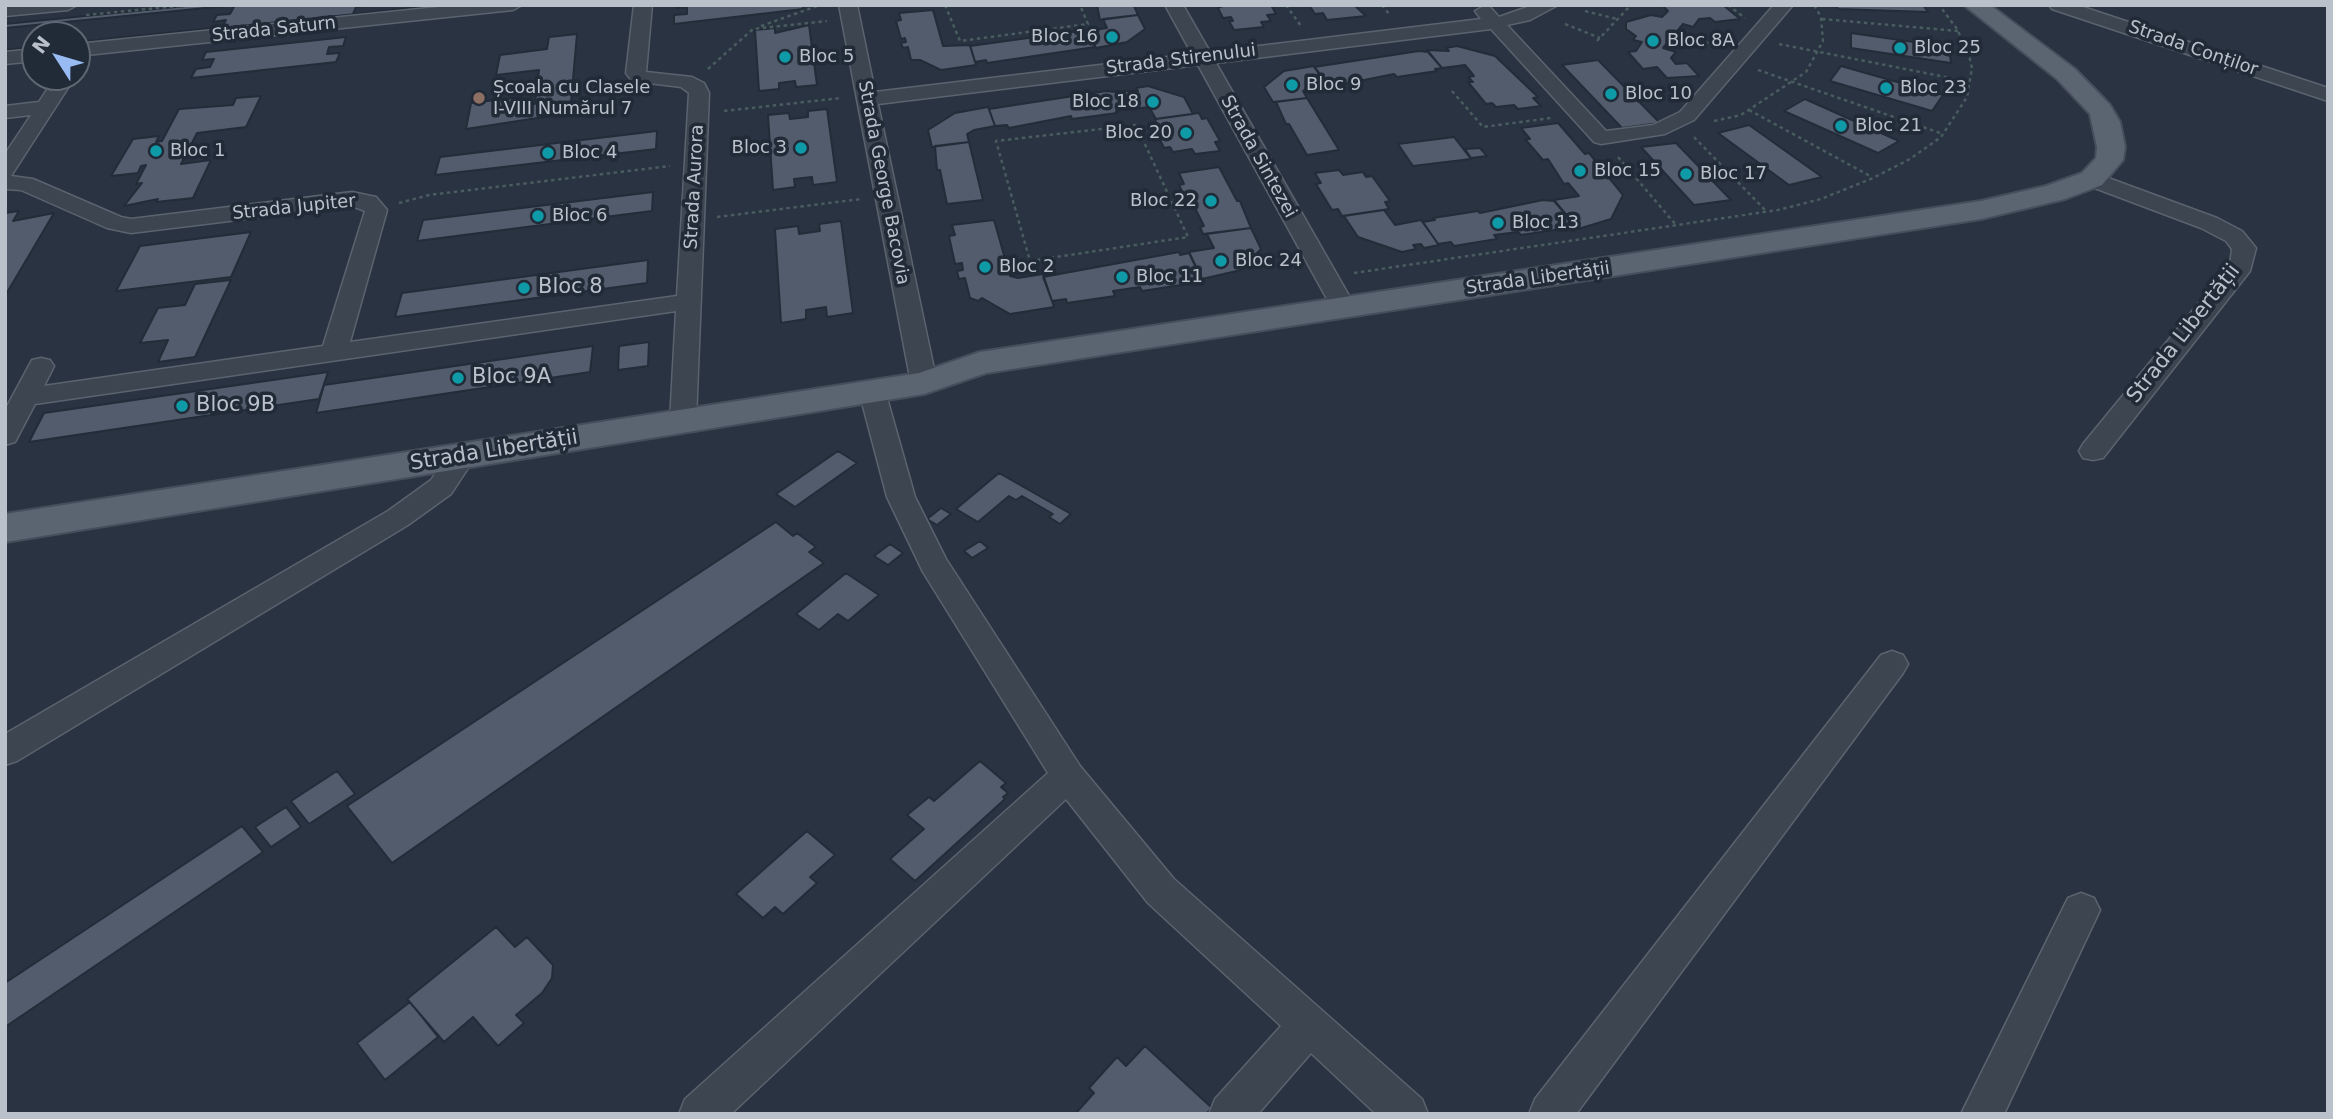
<!DOCTYPE html>
<html>
<head>
<meta charset="utf-8">
<style>
	body { margin:0 }
	#map { position:relative; width:2333px; height:1119px; overflow:hidden; background:#293341; font-family:"DejaVu Sans",sans-serif }
	canvas { display:block }
	.frame { position:absolute; inset:0; border:7px solid #bac1cb; pointer-events:none }
	.north { position:absolute; left:21px; top:21px; width:70px; height:70px; box-sizing:border-box; background:#212a37; border:2px solid #5e6672; border-radius:50%; rotate:307deg; font-size:19px; font-weight:700; line-height:28px; text-align:center; color:#bac1cb }
	.north::after { content:''; display:block; margin:auto; width:24px; height:32px; background:#97bbf2; clip-path:polygon(50% 0,100% 100%,50% 72%,0 100%) }
</style>
</head>
<body>
<div id="map">
<canvas width="2333" height="1119"></canvas>
<div class="frame"></div>
<div class="north">N</div>
</div>
<script>
const ctx = document.querySelector('canvas').getContext('2d');
ctx.lineJoin = 'round';
function paint(path, color) { ctx.fillStyle = color; ctx.fill(path, 'evenodd'); }
const toPath = rows => new Path2D(rows.map(r => 'M' + r).join(''));
function strokePath(path, color, width, dash) { ctx.strokeStyle = color; ctx.lineWidth = width; ctx.lineCap = dash ? 'butt' : 'round'; ctx.setLineDash(dash || []); ctx.stroke(path); }
function label(font, color, halo, rows, align = 'center') {
  ctx.font = font + ' "DejaVu Sans",sans-serif'; ctx.lineWidth = 7; ctx.setLineDash([]); ctx.textBaseline = 'middle'; ctx.strokeStyle = halo; ctx.fillStyle = color; for (const [text, x, y, turn = 0] of rows) {
    ctx.save(); ctx.translate(x, y); ctx.rotate((+turn || 0) * Math.PI / 180); ctx.textAlign = isNaN(turn) ? turn : align; if (halo) ctx.strokeText(text, 0, 0); ctx.fillText(text, 0, 0); ctx.restore();
  }
}
const building = toPath([
	[196,5,442,5,77,43,77,35,35,35,35,47,5,50,5,24,196,5],
	[235,5,230,14,217,15,213,22,226,20,222,27,77,42,77,35,35,35,35,47,5,50,5,28,235,5],
	[440,5,353,14,356,7,368,5,440,5],
	[676,5,803,5,803,9,674,24,674,15,687,14,687,7,676,8,676,5],
	[1097,5,1136,5,1134,6,1138,15,1100,20,1097,5],
	[1225,5,1271,5,1276,14,1267,15,1271,21,1261,22,1264,27,1234,30,1229,21,1233,21,1231,17,1223,18,1218,8,1225,5],
	[1309,5,1354,5,1366,16,1327,20,1323,13,1315,14,1309,5],
	[1662,5,1723,5,1740,19,1715,22,1710,18,1699,19,1693,27,1683,24,1663,48,1676,52,1671,58,1676,64,1687,63,1699,76,1667,78,1657,67,1643,69,1628,52,1636,51,1642,42,1633,40,1636,36,1626,29,1626,22,1651,15,1662,17,1668,11,1662,5],
	[1836,5,1923,5,1928,12,1838,9,1836,5],
	[933,10,943,46,970,45,976,65,941,70,920,60,911,60,908,47,903,48,901,43,906,42,905,38,901,39,896,21,901,20,899,13,933,10],
	[1138,15,1145,29,1127,42,1096,48,1087,31,1107,28,1103,19,1138,15],
	[809,25,817,85,796,87,795,81,779,83,779,89,759,91,755,30,775,28,775,33,809,25],
	[1079,31,1088,32,1095,47,987,63,986,60,975,62,970,46,1079,31],
	[1851,33,1949,47,1951,63,1851,48,1851,33],
	[577,34,570,113,466,129,471,103,521,97,519,106,535,104,539,70,496,75,500,55,547,49,549,37,577,34],
	[346,37,343,46,329,47,327,54,340,53,336,62,191,78,196,69,210,67,214,59,202,60,206,52,346,37],
	[1457,46,1495,56,1538,97,1533,98,1541,106,1518,109,1514,105,1496,107,1492,103,1486,104,1468,82,1473,82,1468,77,1474,76,1465,65,1442,68,1427,50,1449,51,1446,48,1457,46],
	[1419,51,1428,52,1442,68,1435,69,1437,71,1397,77,1394,74,1339,85,1336,82,1326,83,1314,67,1419,51],
	[1598,60,1660,123,1622,128,1562,65,1598,60],
	[1314,66,1327,84,1308,87,1303,91,1307,98,1273,102,1264,87,1284,71,1314,66],
	[1841,66,1943,95,1932,111,1830,81,1841,66],
	[1148,86,1184,97,1193,114,1156,119,1149,107,1125,110,1116,91,1138,91,1136,88,1148,86],
	[1106,91,1116,92,1124,109,1116,111,1117,113,1072,119,1071,116,1009,128,1007,125,995,126,989,109,1106,91],
	[261,96,246,127,197,133,181,164,211,160,193,198,156,202,158,199,124,206,142,183,136,184,146,165,141,166,138,173,111,176,133,139,159,136,156,142,162,141,179,109,233,105,236,98,261,96],
	[1307,98,1339,150,1307,155,1289,124,1286,124,1276,102,1307,98],
	[1805,99,1899,141,1878,153,1784,111,1805,99],
	[988,107,995,126,974,130,967,134,969,142,932,147,928,130,955,113,988,107],
	[827,109,837,182,813,185,812,177,794,179,795,187,773,190,768,115,789,113,790,119,808,117,808,111,827,109],
	[1199,113,1202,119,1207,118,1220,141,1215,142,1220,151,1195,154,1192,149,1173,152,1170,147,1164,148,1153,125,1157,125,1155,119,1199,113],
	[1558,123,1585,154,1589,153,1623,195,1611,219,1578,229,1554,200,1579,196,1568,183,1564,184,1548,159,1543,160,1525,139,1530,139,1521,128,1558,123],
	[1749,125,1822,177,1789,185,1718,133,1749,125],
	[657,131,656,149,435,175,440,157,657,131],
	[1454,137,1471,159,1413,166,1398,144,1454,137],
	[969,142,983,200,947,204,940,170,937,170,935,146,969,142],
	[1676,143,1731,200,1694,205,1641,147,1676,143],
	[1480,148,1487,156,1471,158,1465,149,1480,148],
	[1219,167,1237,201,1240,201,1251,228,1203,234,1200,227,1204,226,1195,208,1190,208,1179,185,1184,184,1179,173,1219,167],
	[1339,170,1343,175,1363,172,1366,177,1372,176,1390,201,1385,202,1389,209,1342,216,1338,209,1332,210,1316,184,1321,183,1315,173,1339,170],
	[653,192,652,211,417,241,423,220,653,192],
	[1543,200,1554,201,1573,223,1565,224,1568,228,1521,235,1518,232,1494,235,1497,239,1454,246,1451,242,1438,244,1423,222,1435,220,1433,218,1478,211,1480,213,1543,200],
	[1384,210,1395,225,1421,220,1439,245,1424,248,1421,244,1413,245,1416,249,1402,252,1358,237,1344,216,1384,210],
	[19,211,13,221,54,213,5,296,5,213,19,211],
	[994,220,1010,276,1018,278,1043,274,1054,307,1010,314,982,298,978,301,970,298,965,278,959,279,957,271,963,270,962,263,955,264,949,236,955,235,952,225,994,220],
	[841,221,853,313,827,317,826,307,806,310,806,319,781,323,775,229,798,226,799,234,820,231,819,224,841,221],
	[1251,228,1261,249,1241,270,1202,279,1189,252,1214,248,1207,234,1251,228],
	[251,232,231,277,116,291,140,246,251,232],
	[1179,252,1180,255,1189,253,1201,278,1192,279,1194,283,1142,291,1140,287,1113,291,1115,296,1067,303,1066,299,1052,301,1043,277,1179,252],
	[648,260,647,283,395,317,402,293,648,260],
	[231,280,195,357,158,362,168,340,140,343,158,308,185,305,195,284,231,280],
	[649,342,648,366,618,370,619,346,649,342],
	[593,346,590,372,316,413,324,385,593,346],
	[328,372,319,399,29,442,44,413,328,372],
	[838,451,857,463,795,507,776,494,838,451],
	[999,473,1071,514,1060,524,1049,517,1053,514,1022,496,1016,500,1009,496,978,522,956,509,999,473],
	[941,508,951,514,937,525,927,519,941,508],
	[776,522,793,536,797,533,816,547,809,552,824,563,392,863,347,806,776,522],
	[980,541,988,548,972,558,964,551,980,541],
	[890,544,903,553,888,565,874,556,890,544],
	[846,573,879,595,848,621,838,614,819,630,796,614,846,573],
	[980,761,1006,783,1001,787,1008,793,1003,797,1005,799,915,881,890,859,924,829,907,815,929,797,934,801,980,761],
	[337,771,355,794,309,824,291,801,337,771],
	[286,807,301,827,271,847,255,827,286,807],
	[242,826,263,852,5,1027,5,983,242,826],
	[807,831,835,855,810,877,817,883,783,914,775,907,763,918,736,894,807,831],
	[496,927,515,947,527,937,553,965,552,978,542,993,516,1015,524,1023,498,1046,473,1017,444,1042,407,999,496,927],
	[410,1002,438,1037,385,1080,357,1043,410,1002],
	[1145,1046,1212,1108,1206,1114,1076,1113,1094,1093,1089,1088,1117,1057,1126,1066,1145,1046]
]);
const path = toPath([
	[945,5,960,41,1088,24,1080,5],
	[1286,5,1301,26],
	[1382,5,1389,14],
	[1728,5,1745,18],
	[1585,11,1617,19],
	[86,15,189,5],
	[1822,19,1958,31],
	[1565,24,1600,38],
	[761,26,820,5],
	[1685,37,1720,46],
	[1597,41,1631,5],
	[1779,44,1971,82],
	[708,69,753,29,827,21],
	[1758,70,1943,134],
	[1452,91,1483,127,1551,118],
	[1749,110,1872,177],
	[724,111,841,98],
	[1714,121,1741,115,1806,72,1823,41,1821,17,1814,5],
	[1136,125,1188,237,1030,261,996,141,1136,125],
	[1694,137,1766,211],
	[1618,157,1676,225],
	[399,203,429,195,670,166],
	[717,217,861,199],
	[1354,273,1778,210,1821,199,1873,178,1910,159,1941,137,1967,97,1972,68,1969,55,1957,29,1939,5]
]);
const minor = toPath([
	[77,5,68,10,5,16,5,6,77,5],
	[458,5,522,5,513,10,77,56,77,44,458,5],
	[634,5,652,5,646,72,692,77,704,83,709,93,696,421,692,427,683,430,674,427,670,421,676,311,35,404,15,442,5,445,5,410,32,360,41,358,50,360,54,366,44,386,323,346,365,211,352,206,131,233,107,228,21,190,5,189,5,154,31,115,5,118,5,106,39,102,55,77,75,77,11,176,33,179,121,217,131,219,352,192,376,197,387,210,350,342,677,296,689,93,681,87,632,81,626,73,634,5],
	[839,5,857,5,875,92,1192,54,1165,5,1183,5,1210,52,1481,19,1475,11,1484,6,1490,7,1499,17,1533,5,1558,5,1530,20,1507,25,1606,131,1653,125,1680,112,1774,5,1793,5,1694,120,1665,134,1601,144,1594,142,1491,29,1216,63,1356,308,1353,313,1344,315,1335,313,1332,308,1198,65,878,104,937,383,933,389,924,391,915,389,911,383,839,5],
	[2049,5,2077,5,2328,88,2328,101,2052,9,2049,5],
	[35,49,35,61,5,64,5,52,35,49],
	[2092,172,2217,218,2242,231,2256,248,2250,271,2103,458,2093,460,2083,458,2079,451,2083,444,2230,265,2232,249,2226,241,2201,228,2084,184,2081,179,2084,174,2092,172],
	[872,382,881,385,885,391,915,497,946,559,1080,766,1174,879,1422,1099,1428,1114,1376,1114,1311,1053,1258,1114,1209,1114,1215,1099,1281,1026,1148,903,1066,799,731,1114,679,1114,685,1099,1048,773,923,572,887,497,859,391,863,385,872,382],
	[462,447,472,449,476,456,451,494,408,525,17,761,5,765,5,734,388,511,431,480,452,449,462,447],
	[1892,651,1903,655,1908,664,1903,673,1576,1114,1529,1114,1535,1099,1881,655,1892,651],
	[2081,893,2094,898,2100,910,2004,1114,1961,1114,2068,898,2081,893]
]);
const major = toPath([
	[1964,5,1990,5,2075,69,2110,105,2120,122,2125,147,2123,160,2102,185,2065,199,1981,219,986,373,924,394,5,542,5,514,919,373,980,352,1981,201,2046,186,2082,173,2096,158,2097,147,2090,114,2057,79,1964,5]
]);
const markers = [
	[1112,37,7,"#0f9aa8"],
	[1653,41,7,"#0f9aa8"],
	[1900,48,7,"#0f9aa8"],
	[785,57,7,"#0f9aa8"],
	[1292,85,7,"#0f9aa8"],
	[1886,88,7,"#0f9aa8"],
	[1611,94,7,"#0f9aa8"],
	[479,98,7,"#8d6e63"],
	[1153,102,7,"#0f9aa8"],
	[1841,126,7,"#0f9aa8"],
	[1186,133,7,"#0f9aa8"],
	[801,148,7,"#0f9aa8"],
	[156,151,7,"#0f9aa8"],
	[548,153,7,"#0f9aa8"],
	[1580,171,7,"#0f9aa8"],
	[1686,174,7,"#0f9aa8"],
	[1211,201,7,"#0f9aa8"],
	[538,216,7,"#0f9aa8"],
	[1498,223,7,"#0f9aa8"],
	[1221,261,7,"#0f9aa8"],
	[985,267,7,"#0f9aa8"],
	[1122,277,7,"#0f9aa8"],
	[524,288,7,"#0f9aa8"],
	[458,378,7,"#0f9aa8"],
	[182,406,7,"#0f9aa8"]
];
const farStreetnames = [
	["Strada Saturn",274,30,-6],
	["Strada Conților",2193,49,19],
	["Strada Stirenului",1181,60,-7],
	["Strada Sintezei",1258,157,61],
	["Strada George Bacovia",883,183,79],
	["Strada Aurora",695,187,-87],
	["Strada Jupiter",294,208,-6],
	["Strada Libertății",1538,279,-8]
];
const farPoinames = [
	["Bloc 16",1098,37,"right"],
	["Bloc 8A",1667,41],
	["Bloc 25",1914,48],
	["Bloc 5",799,57],
	["Bloc 9",1306,85],
	["Școala cu Clasele",493,88],
	["I-VIII Numărul 7",493,109],
	["Bloc 23",1900,88],
	["Bloc 10",1625,94],
	["Bloc 18",1139,102,"right"],
	["Bloc 21",1855,126],
	["Bloc 20",1172,133,"right"],
	["Bloc 3",787,148,"right"],
	["Bloc 1",170,151],
	["Bloc 4",562,153],
	["Bloc 15",1594,171],
	["Bloc 17",1700,174],
	["Bloc 22",1197,201,"right"],
	["Bloc 6",552,216],
	["Bloc 13",1512,223],
	["Bloc 24",1235,261],
	["Bloc 2",999,267],
	["Bloc 11",1136,277]
];
const poiNames = [
	["Bloc 8",538,288],
	["Bloc 9A",472,378],
	["Bloc 9B",196,406]
];
const streetNames = [
	["Strada Libertății",2184,334,-52],
	["Strada Libertății",494,451,-9]
];
paint(building, '#525c6c');
strokePath(building, '#232c39', 2);
strokePath(minor, '#5b636f', 3);
strokePath(major, '#464e5b', 4);
strokePath(path, '#495c5f', 2.5, [3.5, 3.5]);
paint(minor, '#3d4551');
paint(major, '#5b6471');
for (const [x, y, r, color] of markers) { const dot = new Path2D(); dot.arc(x, y, r, 0, 2 * Math.PI); ctx.fillStyle = color; ctx.fill(dot); strokePath(dot, '#212a37', 2.5); }
label('18px', '#bac1cb', '#212a37', farStreetnames);
label('18px', '#bac1cb', '#212a37', farPoinames, 'left');
label('21px', '#bac1cb', '#212a37', poiNames, 'left');
label('21px', '#bac1cb', '#212a37', streetNames);
</script>
</body>
</html>
